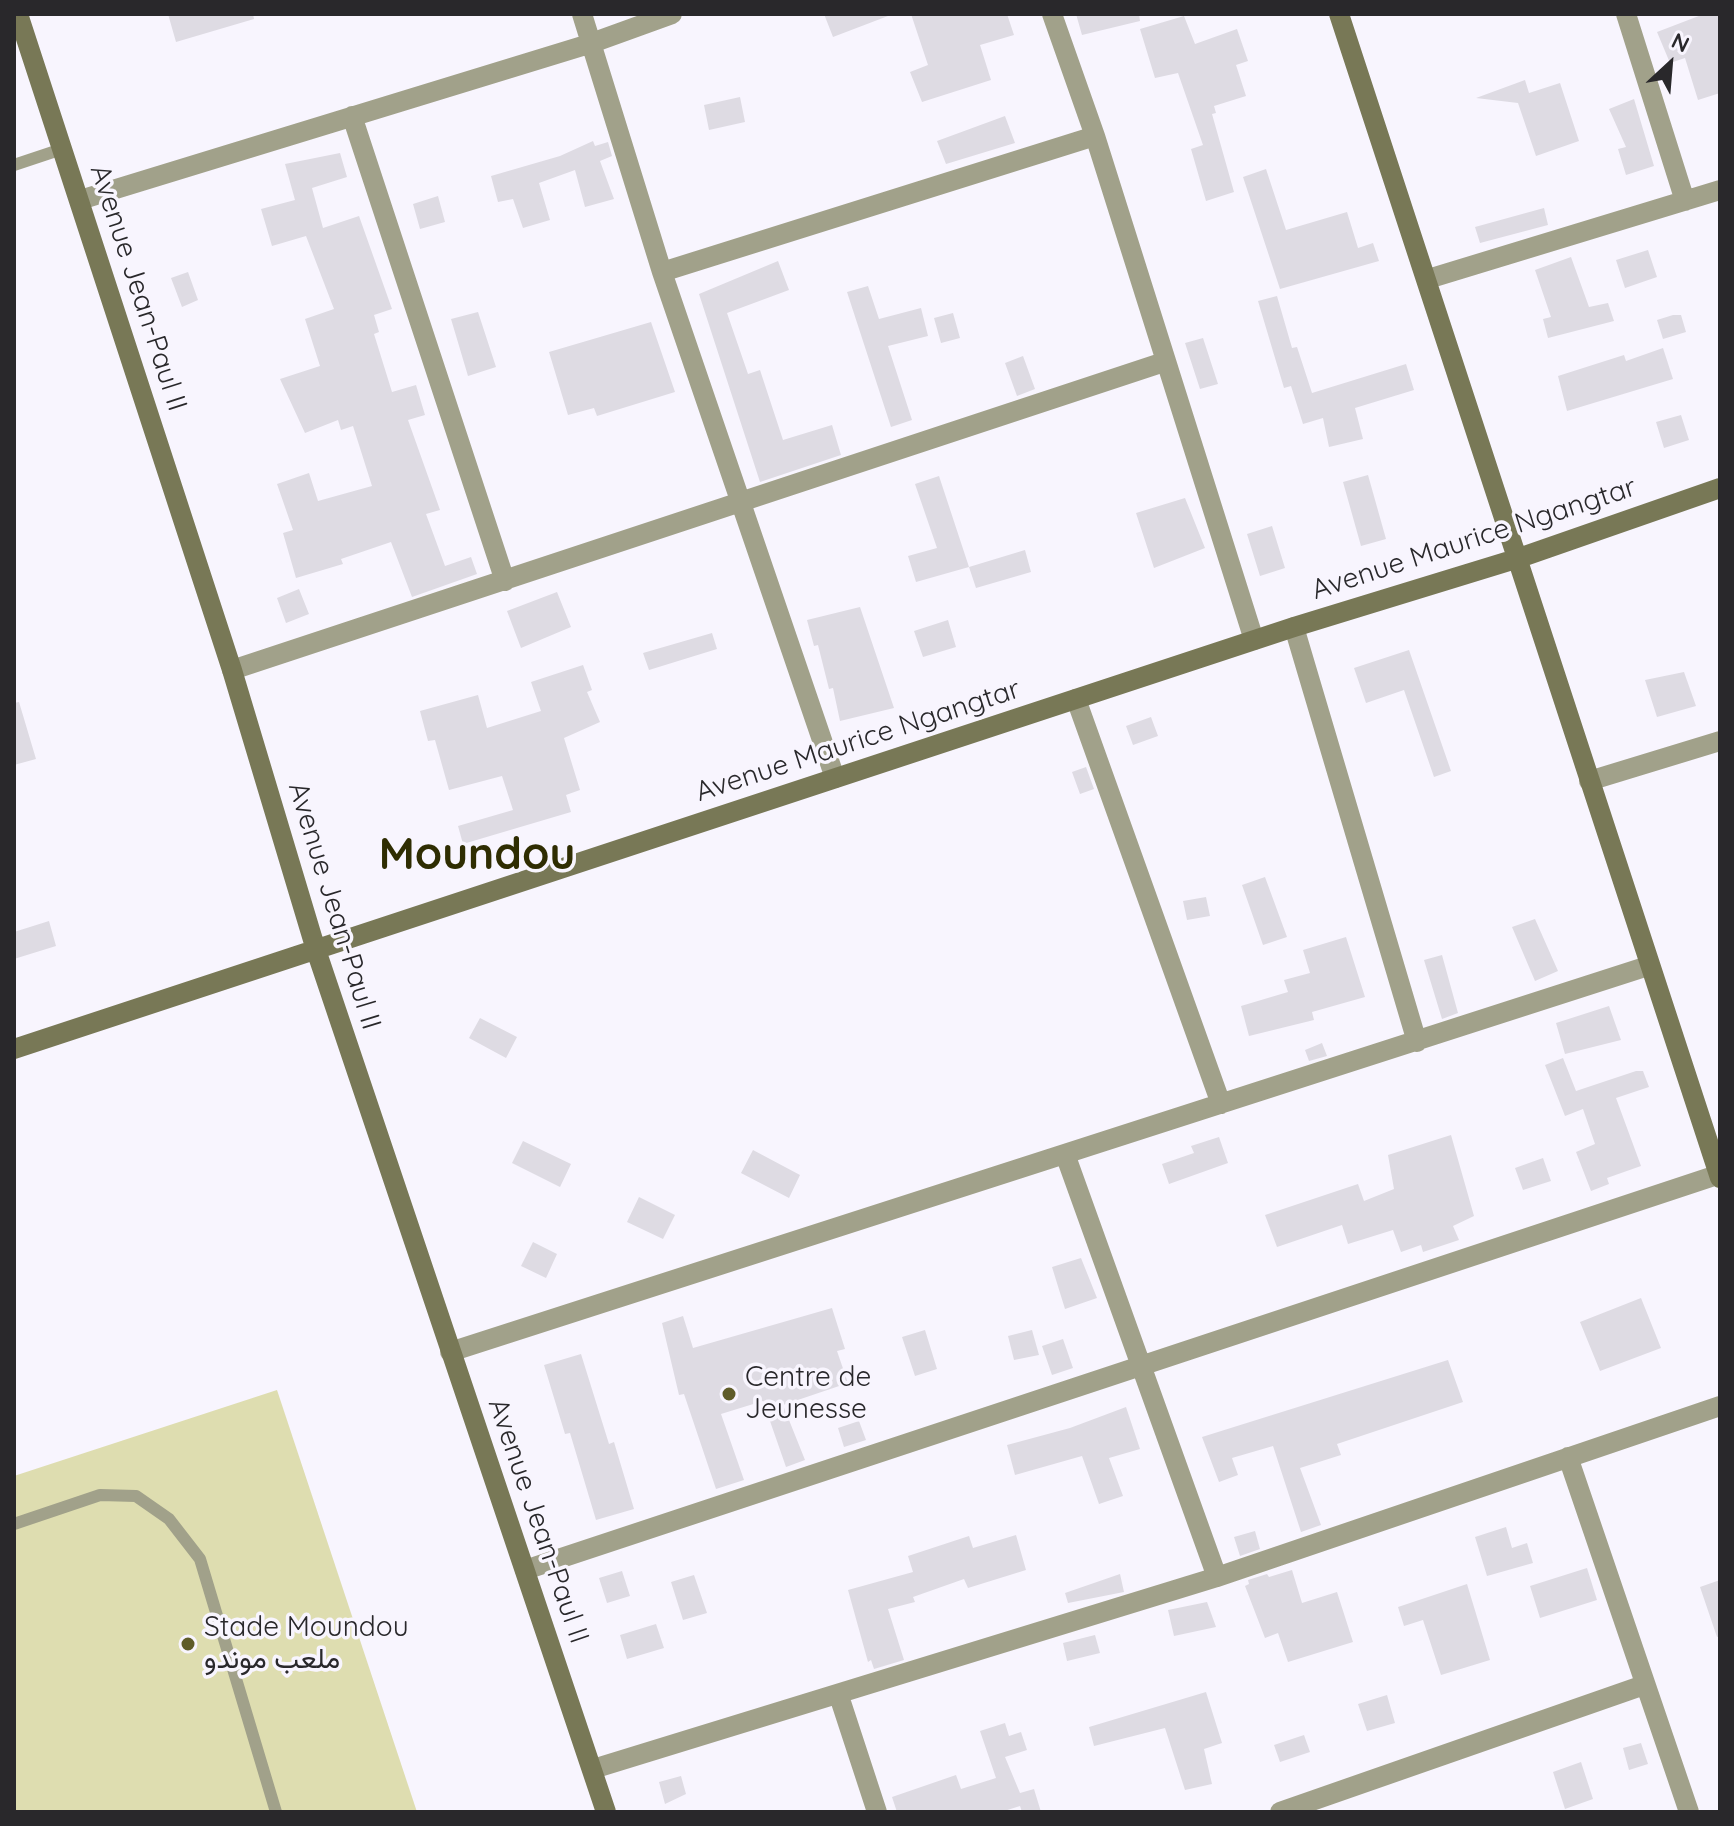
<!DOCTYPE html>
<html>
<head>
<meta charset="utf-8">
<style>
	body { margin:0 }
	#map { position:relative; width:1734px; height:1826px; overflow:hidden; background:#f8f5fe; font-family:Quicksand,sans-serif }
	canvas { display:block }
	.frame { position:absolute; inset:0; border:16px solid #29282b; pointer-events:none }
	.north { position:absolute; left:1630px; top:24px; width:80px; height:80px; -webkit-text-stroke:6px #f8f5fe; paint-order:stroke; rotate:26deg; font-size:22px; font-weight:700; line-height:32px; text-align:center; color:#29282b }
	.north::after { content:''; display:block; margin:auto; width:28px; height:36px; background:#29282b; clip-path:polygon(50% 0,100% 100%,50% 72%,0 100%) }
</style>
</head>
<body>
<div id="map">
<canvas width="1734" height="1826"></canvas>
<div class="frame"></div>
<div class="north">N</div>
</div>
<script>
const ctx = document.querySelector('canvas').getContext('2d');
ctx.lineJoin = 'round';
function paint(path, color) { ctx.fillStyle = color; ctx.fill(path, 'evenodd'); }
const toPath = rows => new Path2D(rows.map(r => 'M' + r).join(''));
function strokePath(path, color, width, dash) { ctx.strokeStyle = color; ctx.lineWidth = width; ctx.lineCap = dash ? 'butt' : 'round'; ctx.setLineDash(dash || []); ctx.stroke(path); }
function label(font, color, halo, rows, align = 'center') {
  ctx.font = font + ' Quicksand,Vazirmatn,sans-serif'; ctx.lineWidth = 7; ctx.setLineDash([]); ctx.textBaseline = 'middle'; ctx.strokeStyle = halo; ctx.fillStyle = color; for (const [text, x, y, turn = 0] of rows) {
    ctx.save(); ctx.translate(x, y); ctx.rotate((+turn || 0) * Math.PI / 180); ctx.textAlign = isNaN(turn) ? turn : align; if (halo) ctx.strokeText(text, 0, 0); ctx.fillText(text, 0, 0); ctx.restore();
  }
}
const green = toPath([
	[277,1390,417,1812,14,1812,14,1476]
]);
const building = toPath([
	[168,14,253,14,254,19,176,42],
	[824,14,888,14,888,16,833,37],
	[911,14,1007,14,1014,35,980,45,991,80,922,102,910,72,928,65],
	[1076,14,1139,14,1140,21,1082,35],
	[1704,14,1720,14,1720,93,1698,100,1685,58,1670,63,1657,32],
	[1184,16,1195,44,1237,29,1248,61,1236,65,1246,96,1214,106,1216,113,1212,114,1234,192,1206,201,1191,149,1203,145,1178,73,1155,78,1140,29],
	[1525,80,1529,93,1560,83,1579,141,1536,156,1518,103,1476,98],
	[740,97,745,122,709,130,704,105],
	[1634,99,1654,166,1626,175,1618,149,1626,147,1609,109],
	[1005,116,1015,143,946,164,937,141],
	[593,141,595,146,608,142,612,156,600,161,614,199,585,207,575,170,539,183,550,220,523,228,513,199,498,202,491,176,560,156],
	[340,153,347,177,312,188,323,228,359,216,392,309,374,315,379,332,374,334,392,392,416,385,425,415,408,420,440,510,426,514,445,566,471,557,477,574,412,597,391,542,341,559,343,564,296,578,283,533,293,530,277,484,309,473,318,501,372,486,353,426,341,430,338,420,305,433,280,379,320,366,305,319,334,309,306,236,272,246,261,209,295,200,285,164],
	[1266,169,1286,230,1347,212,1358,248,1373,243,1379,261,1280,289,1243,177],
	[438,196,445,222,420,229,413,204],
	[1544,208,1548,225,1480,243,1475,227],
	[1648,250,1657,277,1625,288,1616,260],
	[1571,257,1589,307,1608,303,1614,321,1548,338,1543,319,1551,317,1535,270],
	[778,261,789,290,727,313,748,374,760,370,783,440,832,425,841,455,760,482,699,294],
	[188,272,198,300,182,307,171,278],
	[868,286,879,319,921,308,928,336,888,346,912,420,891,427,847,292],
	[1277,296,1292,348,1297,347,1312,393,1406,364,1414,390,1355,408,1363,439,1329,447,1323,418,1303,424,1291,386,1284,388,1258,301],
	[478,312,496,367,468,376,451,319],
	[953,313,960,338,941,343,934,318],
	[1673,315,1681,315,1686,332,1663,339,1657,320],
	[651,322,675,392,597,416,594,408,568,415,549,352],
	[1203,338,1218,384,1200,389,1185,343],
	[1663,348,1673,379,1567,411,1558,376,1624,355,1626,361],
	[1023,356,1035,389,1017,396,1005,363],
	[1681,415,1689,440,1664,448,1656,422],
	[1368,475,1386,539,1361,546,1343,482],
	[939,476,969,567,916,582,908,556,937,548,915,484],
	[1185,498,1205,548,1154,568,1136,513],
	[1272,526,1285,568,1260,576,1247,534],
	[1025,550,1031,572,976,588,969,567],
	[299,589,309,614,286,623,277,598],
	[557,592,571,627,521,648,507,611],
	[860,607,894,708,840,721,833,688,829,689,818,645,814,646,807,620],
	[948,620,956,647,923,657,914,631],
	[712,633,717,649,649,670,643,653],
	[1409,650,1451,771,1434,777,1404,690,1366,703,1354,668],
	[583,665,592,690,587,692,600,722,564,738,580,790,566,795,571,812,463,844,458,826,513,810,502,776,449,790,435,740,428,741,420,711,478,695,487,728,541,711,531,682],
	[1684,672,1696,706,1657,717,1645,680],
	[19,702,36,759,14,765,14,703],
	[1151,717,1158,736,1133,745,1126,726],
	[1086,767,1094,789,1080,794,1072,772],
	[1265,877,1287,937,1263,945,1242,885],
	[1206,897,1210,916,1187,920,1183,901],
	[1535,919,1558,971,1535,981,1512,927],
	[49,921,56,946,14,959,14,932],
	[1346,937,1365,997,1312,1012,1314,1020,1249,1036,1241,1006,1288,992,1284,980,1310,973,1303,950],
	[1442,955,1458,1013,1442,1019,1424,960],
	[1609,1006,1621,1040,1565,1054,1556,1023],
	[480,1018,517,1037,506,1058,469,1038],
	[1322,1043,1327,1056,1309,1061,1305,1050],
	[1563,1058,1576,1091,1636,1071,1643,1071,1649,1087,1616,1098,1641,1166,1607,1178,1609,1184,1591,1191,1576,1152,1595,1144,1583,1109,1565,1116,1545,1065],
	[1451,1135,1474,1216,1453,1226,1459,1240,1423,1252,1421,1245,1401,1252,1393,1230,1348,1244,1342,1225,1277,1247,1265,1215,1358,1184,1364,1201,1394,1189,1388,1155],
	[1219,1137,1228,1163,1169,1184,1162,1164,1194,1153,1191,1146],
	[523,1141,571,1164,560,1187,512,1163],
	[753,1150,800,1175,789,1198,741,1173],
	[1543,1158,1551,1181,1523,1190,1515,1168],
	[639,1197,675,1215,663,1239,627,1222],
	[533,1242,557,1254,546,1278,521,1266],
	[1081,1258,1097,1298,1065,1309,1052,1267],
	[1641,1298,1661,1348,1600,1371,1580,1322],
	[832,1308,845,1349,837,1351,848,1383,783,1405,805,1460,786,1467,763,1401,721,1414,744,1480,716,1489,684,1394,679,1395,662,1323,683,1316,693,1348],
	[925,1330,937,1369,915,1376,902,1337],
	[1032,1330,1039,1355,1014,1360,1008,1336],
	[1063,1339,1073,1368,1052,1375,1042,1346],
	[581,1354,609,1444,614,1442,634,1509,596,1520,570,1433,565,1434,544,1365],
	[1448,1360,1463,1402,1337,1444,1341,1455,1300,1468,1321,1525,1301,1532,1273,1446,1232,1458,1238,1475,1219,1482,1202,1437],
	[1126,1407,1140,1449,1109,1458,1123,1496,1099,1504,1082,1456,1015,1475,1007,1445,1070,1428],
	[859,1421,866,1440,844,1447,838,1428],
	[1506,1527,1512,1548,1527,1543,1533,1563,1487,1576,1475,1537],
	[1255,1531,1260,1549,1240,1556,1234,1537],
	[1016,1535,1026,1570,968,1588,964,1579,913,1597,915,1602,888,1609,904,1660,874,1669,871,1660,868,1662,848,1590,913,1572,908,1556,969,1536,973,1548],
	[1587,1568,1597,1600,1540,1618,1530,1586],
	[1292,1570,1302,1603,1337,1592,1353,1642,1288,1662,1278,1633,1265,1638,1245,1586,1249,1584,1248,1580,1267,1574,1269,1577],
	[622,1571,630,1596,607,1603,599,1578],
	[1120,1574,1124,1592,1068,1603,1065,1593],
	[694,1575,707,1613,683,1620,671,1582],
	[1720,1580,1720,1636,1717,1637,1700,1587],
	[1467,1584,1490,1660,1441,1675,1423,1620,1404,1626,1398,1607],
	[1207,1602,1216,1627,1174,1636,1168,1610],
	[656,1624,664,1648,627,1659,620,1635],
	[1095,1635,1100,1653,1067,1661,1063,1643],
	[1206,1692,1222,1743,1204,1749,1212,1784,1185,1790,1165,1728,1094,1746,1089,1727],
	[1387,1695,1395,1723,1367,1731,1358,1704],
	[1005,1723,1009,1736,1021,1732,1027,1750,1005,1757,1020,1793,1034,1789,1041,1812,1022,1812,1020,1806,1001,1812,897,1812,892,1797,956,1775,961,1789,996,1778,980,1731],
	[1304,1735,1310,1752,1280,1762,1274,1745],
	[1641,1743,1648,1764,1629,1770,1623,1748],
	[1581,1762,1593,1799,1565,1809,1553,1772],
	[681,1776,686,1794,665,1804,659,1782]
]);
const lane = toPath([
	[14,165,62,149],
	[14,1524,100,1495,136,1496,169,1519,200,1559,276,1812]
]);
const street = toPath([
	[582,14,662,272,835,778],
	[1052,14,1095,136,1254,640],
	[1626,14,1685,201],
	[352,116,505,581],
	[80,200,589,44,672,14],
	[662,272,1095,136],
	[1428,279,1720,190],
	[1294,627,1417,1042],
	[232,670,1164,362],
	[1076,699,1221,1104],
	[1589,781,1720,741],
	[1065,1154,1217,1577],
	[450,1352,1648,966],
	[1568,1457,1689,1812],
	[525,1570,1720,1174],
	[839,1696,877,1812],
	[593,1769,1217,1577,1720,1406],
	[1280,1812,1644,1685]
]);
const secondary = toPath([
	[18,14,232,670,316,950,606,1812],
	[1339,14,1720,1178],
	[14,1049,1294,627,1519,558,1720,488]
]);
const markers = [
	[729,1394,8,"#5f5c29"],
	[188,1644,8,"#5f5c29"]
];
const streetNames = [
	["Avenue Jean-Paul II",138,288,72],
	["Avenue Maurice Ngangtar",1474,539,-18],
	["Avenue Maurice Ngangtar",858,741,-18],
	["Avenue Jean-Paul II",334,906,73],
	["Avenue Jean-Paul II",538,1521,71]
];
const poiNames = [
	["Centre de",745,1378],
	["Jeunesse",745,1410],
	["Stade Moundou",204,1628],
	["ملعب موندو",204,1660]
];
const townNames = [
	["Moundou",477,856]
];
paint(green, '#deddb0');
paint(building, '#dedbe3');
strokePath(lane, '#a1a18a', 12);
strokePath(street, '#a1a18a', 20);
strokePath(secondary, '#787856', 20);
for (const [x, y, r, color] of markers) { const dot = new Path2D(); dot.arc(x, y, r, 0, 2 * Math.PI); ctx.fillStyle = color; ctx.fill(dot); strokePath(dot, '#f8f5fe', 3); }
label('28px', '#29282b', '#f8f5fe', streetNames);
label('28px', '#29282b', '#f8f5fe', poiNames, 'left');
label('bold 44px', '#2f2d02', '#f8f5fe', townNames);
</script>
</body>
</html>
